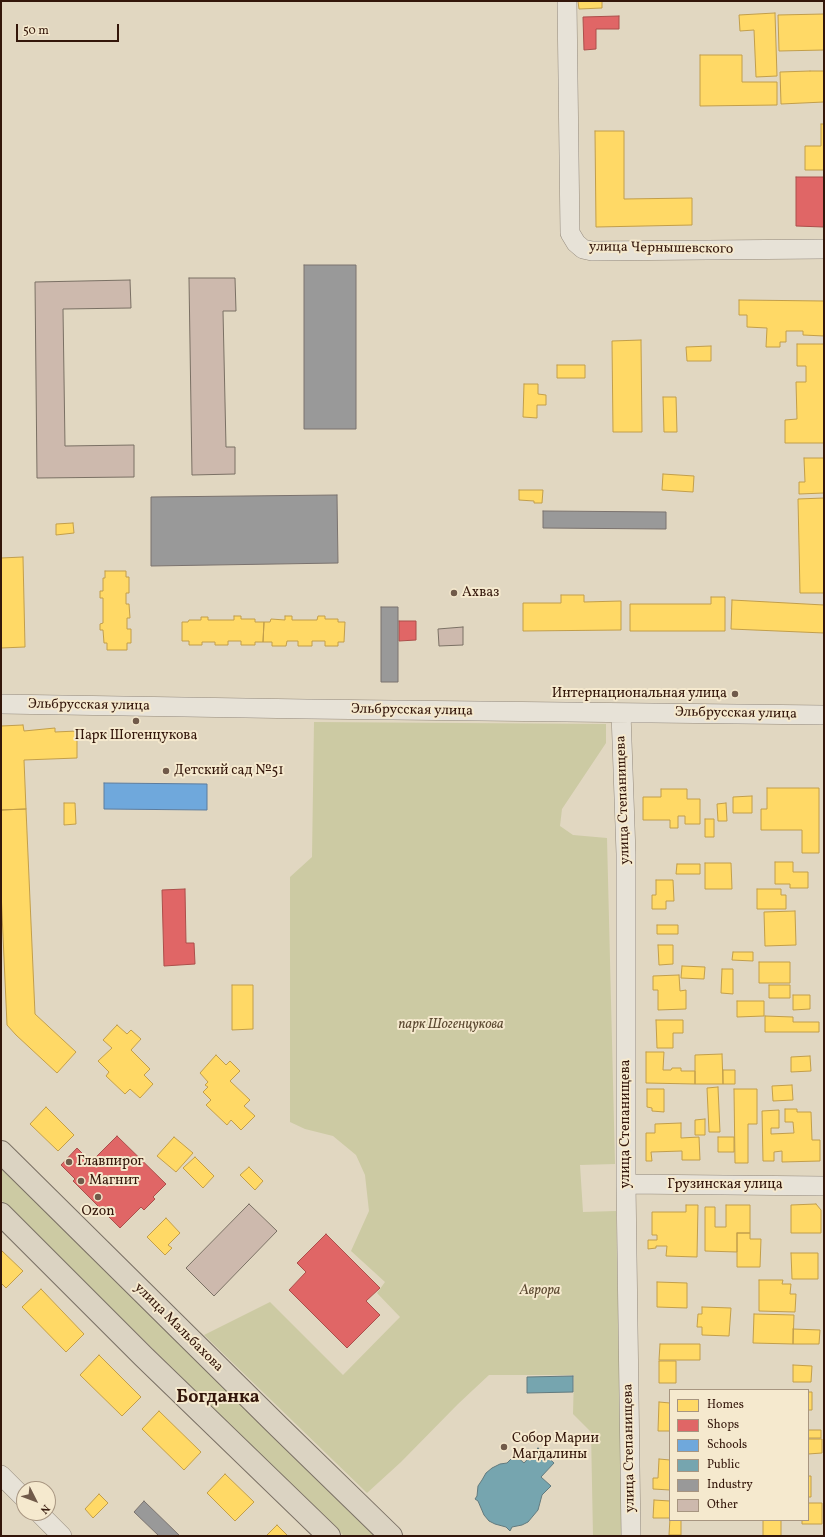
<!DOCTYPE html>
<html>
<head>
<meta charset="utf-8">
<style>
	body { margin:0 }
	#map { position:relative; width:825px; height:1537px; overflow:hidden; background:#e1d7c1; font-family:Vollkorn,serif }
	canvas { display:block }
	.frame { position:absolute; inset:0; border:2px solid #33160a; pointer-events:none }
	.legend { position:absolute; left:669px; top:1389px; width:140px; height:132px; box-sizing:border-box; background:#f5e9ce; border:1px solid #a79580; margin:0; padding:5px 7px; list-style:none; font-size:12px; color:#33160a }
	.legend li { display:flex; align-items:center; gap:8px; height:20px }
	.legend b { width:20px; border:1px solid #a79580 }
	.north { position:absolute; left:16px; top:1481px; width:40px; height:40px; box-sizing:border-box; background:#f5e9ce; border:1px solid #a79580; border-radius:50%; rotate:132deg; font-size:11px; font-weight:700; line-height:16px; text-align:center; color:#33160a }
	.north::after { content:''; display:block; margin:auto; width:14px; height:18px; background:#705a4a; clip-path:polygon(50% 0,100% 100%,50% 72%,0 100%) }
	.scale { position:absolute; left:16px; top:24px; width:103px; height:18px; box-sizing:border-box; border:2px solid #33160a; border-top:0; padding-left:5px; font-size:12px; line-height:14px; white-space:nowrap; color:#33160a; -webkit-text-stroke:3px #f5e9ce; paint-order:stroke }
</style>
</head>
<body>
<div id="map">
<canvas width="825" height="1537"></canvas>
<div class="frame"></div>
<ul class="legend">
<li><b style="height:11px;background:#ffd966"></b>Homes</li>
<li><b style="height:11px;background:#e06666"></b>Shops</li>
<li><b style="height:11px;background:#6fa8dc"></b>Schools</li>
<li><b style="height:11px;background:#76a5af"></b>Public</li>
<li><b style="height:11px;background:#999"></b>Industry</li>
<li><b style="height:11px;background:#cdb9ad"></b>Other</li>
</ul>
<div class="north">N</div>
<div class="scale">50 m</div>
</div>
<script>
const ctx = document.querySelector('canvas').getContext('2d');
ctx.lineJoin = 'round';
function paint(path, color) { ctx.fillStyle = color; ctx.fill(path, 'evenodd'); }
const toPath = rows => new Path2D(rows.map(r => 'M' + r).join(''));
function strokePath(path, color, width, dash) { ctx.strokeStyle = color; ctx.lineWidth = width; ctx.lineCap = dash ? 'butt' : 'round'; ctx.setLineDash(dash || []); ctx.stroke(path); }
function label(font, color, halo, rows, align = 'center') {
  ctx.font = font + ' Vollkorn,serif'; ctx.lineWidth = 4; ctx.setLineDash([]); ctx.textBaseline = 'middle'; ctx.strokeStyle = halo; ctx.fillStyle = color; for (const [text, x, y, turn = 0] of rows) {
    ctx.save(); ctx.translate(x, y); ctx.rotate((+turn || 0) * Math.PI / 180); ctx.textAlign = isNaN(turn) ? turn : align; if (halo) ctx.strokeText(text, 0, 0); ctx.fillText(text, 0, 0); ctx.restore();
  }
}
const green = toPath([
	[314,722,606,724,606,743,562,809,560,826,573,835,607,838,615,1164,580,1165,583,1212,616,1211,623,1536,593,1536,591,1432,573,1414,574,1375,489,1375,458,1404,401,1462,367,1493,204,1335,270,1302,343,1375,400,1317,377,1293,385,1282,351,1251,369,1211,365,1175,356,1155,333,1136,305,1129,290,1122,290,877,312,857],
	[1,1165,376,1536,344,1536,1,1200]
]);
const homes = toPath([
	[578,1,602,1,602,8,579,9,578,1],
	[775,13,777,76,756,77,754,30,740,31,739,15,775,13],
	[824,14,824,50,779,51,778,15,824,14],
	[700,55,742,55,742,82,777,82,777,105,700,106,700,55],
	[810,71,824,71,824,102,781,104,780,72,810,71],
	[821,124,824,124,824,170,805,170,805,146,821,146,821,124],
	[595,131,624,131,624,199,692,198,692,225,596,227,595,131],
	[739,300,824,301,824,336,803,335,803,331,786,331,786,342,780,342,780,347,766,347,767,328,747,327,747,315,739,315,739,300],
	[641,340,642,432,613,432,612,341,641,340],
	[797,344,824,344,824,443,785,443,785,420,797,419,796,382,806,382,806,366,797,366,797,344],
	[711,346,711,361,687,361,686,347,711,346],
	[557,365,585,365,585,378,557,378,557,365],
	[524,384,538,384,538,394,546,395,546,405,537,405,537,418,523,417,524,384],
	[663,397,676,397,677,432,664,432,663,397],
	[804,458,824,458,824,493,799,494,799,482,805,482,804,458],
	[663,474,694,476,693,492,662,490,663,474],
	[519,490,543,490,542,503,534,503,534,501,519,500,519,490],
	[824,498,824,593,800,593,798,499,824,498],
	[73,523,74,533,56,535,56,524,73,523],
	[23,557,25,647,1,648,1,558,23,557],
	[105,571,126,571,126,577,129,577,129,593,126,593,126,604,129,604,130,618,127,618,127,629,131,629,131,643,127,643,127,650,107,650,107,643,104,643,103,630,100,630,100,624,103,623,103,598,100,598,100,591,103,591,103,578,105,578,105,571],
	[561,595,584,595,584,602,621,601,621,630,523,631,523,603,561,603,561,595],
	[711,597,725,597,725,631,630,631,630,604,711,604,711,597],
	[732,600,824,605,824,633,731,629,732,600],
	[234,616,241,616,241,619,255,619,255,622,264,622,263,642,255,642,255,645,241,645,241,641,228,641,228,645,215,645,215,642,202,642,202,645,189,645,189,641,182,641,182,622,188,622,189,620,201,620,201,617,208,617,208,620,234,620,234,616],
	[285,616,292,616,292,620,317,620,318,616,325,616,325,619,338,619,338,622,345,622,344,642,338,642,338,646,325,646,325,641,312,641,312,646,298,646,298,641,287,641,286,646,272,646,272,642,263,642,264,622,270,622,271,619,285,620,285,616],
	[23,725,24,731,55,728,55,732,77,731,77,758,24,760,26,809,1,810,1,726,23,725],
	[767,788,819,788,819,853,802,853,802,830,761,830,761,809,767,809,767,788],
	[661,789,687,789,687,799,700,799,700,824,685,824,685,816,678,816,678,828,670,828,670,820,643,820,643,797,661,797,661,789],
	[752,796,752,813,733,813,733,797,752,796],
	[64,803,75,803,76,824,64,825,64,803],
	[726,803,727,821,718,821,717,804,726,803],
	[26,809,35,1014,76,1052,57,1073,16,1035,7,1025,1,891,1,810,26,809],
	[705,819,714,819,714,837,705,837,705,819],
	[775,862,793,862,793,872,808,872,808,888,790,888,790,884,775,884,775,862],
	[705,863,731,863,732,889,705,889,705,863],
	[677,864,700,864,700,874,676,874,677,864],
	[656,880,673,880,674,901,666,901,666,909,652,909,652,895,656,895,656,880],
	[757,889,781,889,781,895,786,895,786,909,757,909,757,889],
	[795,911,796,945,765,946,764,912,795,911],
	[657,925,678,925,678,934,657,934,657,925],
	[658,945,673,945,673,964,659,965,658,945],
	[733,952,753,952,753,961,732,960,733,952],
	[759,962,790,962,790,983,759,983,759,962],
	[682,966,705,967,704,979,681,978,682,966],
	[722,969,733,969,733,994,721,993,722,969],
	[679,975,680,991,686,990,686,1009,658,1010,658,990,653,990,653,976,679,975],
	[232,985,253,985,253,1029,232,1030,232,985],
	[769,985,790,985,790,998,769,998,769,985],
	[793,995,810,995,810,1009,793,1010,793,995],
	[737,1001,764,1001,764,1016,737,1017,737,1001],
	[765,1016,793,1017,793,1022,819,1022,819,1032,765,1032,765,1016],
	[656,1020,683,1020,683,1033,673,1033,673,1048,657,1048,656,1020],
	[117,1025,127,1034,131,1030,141,1039,131,1050,150,1069,144,1075,153,1084,140,1098,130,1089,125,1094,106,1076,109,1072,98,1061,112,1048,103,1040,117,1025],
	[646,1052,664,1052,663,1070,671,1070,672,1068,681,1068,681,1071,695,1071,695,1084,646,1083,646,1052],
	[722,1054,723,1084,695,1084,695,1055,722,1054],
	[216,1055,226,1065,230,1061,240,1071,230,1081,250,1100,244,1106,255,1116,241,1130,231,1120,227,1125,206,1105,211,1100,203,1092,208,1087,205,1085,208,1082,200,1073,216,1055],
	[810,1056,811,1071,791,1072,791,1057,810,1056],
	[723,1070,735,1070,735,1084,723,1084,723,1070],
	[792,1085,793,1100,773,1101,772,1086,792,1085],
	[718,1087,720,1132,709,1132,707,1088,718,1087],
	[647,1089,664,1089,664,1112,652,1111,652,1108,647,1107,647,1089],
	[734,1089,757,1089,757,1124,748,1124,748,1163,735,1163,734,1089],
	[46,1107,74,1135,58,1151,30,1124,46,1107],
	[785,1109,797,1109,797,1112,811,1112,812,1140,820,1140,820,1161,782,1162,782,1151,774,1152,774,1161,763,1161,762,1111,779,1110,779,1128,771,1128,771,1134,794,1133,793,1122,785,1122,785,1109],
	[705,1119,705,1135,695,1135,695,1120,705,1119],
	[681,1123,681,1138,699,1137,700,1160,682,1160,682,1151,651,1152,652,1161,646,1161,646,1133,655,1133,655,1124,681,1123],
	[174,1137,193,1153,176,1172,157,1156,174,1137],
	[718,1137,734,1137,734,1152,718,1152,718,1137],
	[195,1157,214,1176,203,1188,183,1168,195,1157],
	[249,1167,263,1181,255,1190,240,1175,249,1167],
	[816,1204,821,1210,821,1233,791,1233,791,1205,816,1204],
	[686,1205,698,1205,697,1257,666,1256,667,1246,656,1246,656,1248,648,1249,648,1240,657,1240,657,1235,652,1235,652,1212,686,1212,686,1205],
	[726,1205,750,1205,750,1233,737,1233,737,1252,705,1251,705,1207,715,1207,715,1227,726,1227,726,1205],
	[166,1218,180,1233,168,1245,172,1248,165,1255,147,1237,166,1218],
	[737,1233,750,1233,750,1239,761,1239,760,1267,737,1267,737,1233],
	[1,1250,23,1271,6,1288,1,1283,1,1250],
	[791,1253,818,1253,818,1279,792,1279,791,1253],
	[759,1280,783,1280,782,1284,791,1284,790,1294,796,1294,795,1312,759,1311,759,1280],
	[657,1282,687,1283,687,1308,657,1307,657,1282],
	[41,1289,84,1334,66,1352,22,1307,41,1289],
	[702,1307,731,1308,729,1336,702,1335,702,1327,697,1327,698,1314,702,1314,702,1307],
	[754,1314,794,1315,793,1344,753,1343,754,1314],
	[793,1329,820,1330,819,1344,793,1344,793,1329],
	[660,1344,700,1344,700,1360,659,1360,660,1344],
	[99,1355,141,1397,122,1416,80,1375,99,1355],
	[659,1361,676,1361,676,1383,659,1383,659,1361],
	[793,1365,812,1366,811,1382,793,1382,793,1365],
	[808,1392,812,1392,812,1410,808,1410,808,1392],
	[659,1402,670,1403,670,1431,658,1431,659,1402],
	[159,1411,201,1452,184,1470,142,1429,159,1411],
	[808,1430,821,1430,821,1438,808,1438,808,1430],
	[808,1439,822,1439,822,1453,808,1454,808,1439],
	[659,1459,670,1460,670,1490,653,1489,653,1478,658,1478,659,1459],
	[225,1474,254,1502,235,1521,207,1493,225,1474],
	[808,1476,811,1476,811,1497,808,1497,808,1476],
	[99,1494,108,1503,93,1518,85,1509,99,1494],
	[654,1500,670,1501,670,1520,681,1520,681,1535,669,1535,670,1518,653,1518,654,1500],
	[808,1503,822,1503,822,1524,802,1524,802,1520,808,1520,808,1503],
	[763,1520,781,1520,781,1536,763,1536,763,1520],
	[277,1525,288,1536,266,1536,277,1525]
]);
const shops = toPath([
	[619,16,619,29,596,29,596,49,584,50,583,17,619,16],
	[796,177,824,177,824,227,796,226,796,177],
	[399,621,416,621,416,640,399,641,399,621],
	[185,889,186,943,194,943,195,964,164,966,162,890,185,889],
	[117,1136,166,1184,153,1197,155,1199,144,1210,141,1207,120,1228,73,1181,75,1179,61,1165,77,1148,91,1162,117,1136],
	[326,1234,380,1288,366,1301,380,1315,347,1348,289,1290,306,1272,297,1263,326,1234]
]);
const schools = toPath([
	[104,783,207,784,207,810,104,809,104,783]
]);
const public = toPath([
	[573,1376,573,1392,527,1393,527,1377,573,1376],
	[538,1448,554,1463,541,1477,551,1486,542,1495,538,1510,528,1522,522,1525,512,1527,510,1531,506,1527,495,1524,489,1521,484,1515,478,1501,475,1499,477,1496,478,1486,482,1480,486,1473,492,1468,500,1464,507,1463,515,1455,524,1463,538,1448]
]);
const industry = toPath([
	[304,265,356,265,356,429,304,429,304,265],
	[337,495,338,563,151,566,151,497,337,495],
	[543,511,666,512,666,529,543,528,543,511],
	[381,607,398,607,398,682,381,682,381,607],
	[144,1501,180,1536,159,1536,134,1512,144,1501]
]);
const building = toPath([
	[189,278,235,278,236,311,223,311,226,447,235,447,235,474,192,475,189,278],
	[130,280,131,308,63,309,65,446,134,445,134,477,37,478,35,282,130,280],
	[463,627,463,645,439,646,438,629,463,627],
	[249,1204,277,1231,214,1296,186,1268,249,1204]
]);
const minor = toPath([
	[567,1,570,233,576,243,583,249,592,251,824,249],
	[1,704,307,709,824,715],
	[621,713,626,854,626,1184,631,1536],
	[626,1184,824,1186],
	[1,1475,24,1498],
	[39,1513,62,1536]
]);
const major = toPath([
	[1,1152,279,1427,391,1536],
	[1,1214,144,1357,329,1536]
]);
const markers = [
	[454,593,4,"#705a4a"],
	[735,694,4,"#705a4a"],
	[136,721,4,"#705a4a"],
	[166,771,4,"#705a4a"],
	[69,1162,4,"#705a4a"],
	[81,1181,4,"#705a4a"],
	[98,1197,4,"#705a4a"],
	[504,1447,4,"#705a4a"]
];
const streetNames = [
	["улица Чернышевского",661,249,1],
	["Эльбрусская улица",89,706,1],
	["Эльбрусская улица",412,711,1],
	["Эльбрусская улица",736,714,1],
	["улица Степанищева",624,800,-92],
	["улица Степанищева",626,1124,-90],
	["Грузинская улица",725,1185],
	["улица Мальбахова",178,1328,45],
	["улица Степанищева",630,1448,-91]
];
const poiNames = [
	["Ахваз",462,593],
	["Интернациональная улица",727,694,"right"],
	["Парк Шогенцукова",136,736,"center"],
	["Детский сад №51",174,771],
	["Главпирог",77,1162],
	["Магнит",89,1181],
	["Ozon",98,1212,"center"],
	["Собор Марии",512,1439],
	["Магдалины",512,1455]
];
const parkNames = [
	["парк Шогенцукова",451,1025],
	["Аврора",540,1291]
];
const districtNames = [
	["Богданка",218,1399]
];
paint(green, '#cccaa3');
paint(homes, '#ffd966');
strokePath(homes, '#c29e4a', 1);
paint(shops, '#e06666');
strokePath(shops, '#ac4e4a', 1);
paint(schools, '#6fa8dc');
strokePath(schools, '#5d7c9d', 1);
paint(public, '#76a5af');
strokePath(public, '#627a7e', 1);
paint(industry, '#999');
strokePath(industry, '#7a726e', 1);
paint(building, '#cdb9ad');
strokePath(building, '#7a7064', 1);
strokePath(minor, '#93897c', 20);
strokePath(major, '#7a7064', 24);
strokePath(minor, '#e7e2d7', 19);
strokePath(major, '#dbd3c2', 22);
for (const [x, y, r, color] of markers) { const dot = new Path2D(); dot.arc(x, y, r, 0, 2 * Math.PI); ctx.fillStyle = color; ctx.fill(dot); strokePath(dot, '#f5e9ce', 1.5); }
label('14px', '#33160a', '#f5e9ce', streetNames);
label('14px', '#33160a', '#f5e9ce', poiNames, 'left');
label('italic 14px', '#5c4931', '#f5e9ce', parkNames);
label('bold 18px', '#33160a', '#f5e9ce', districtNames);
</script>
</body>
</html>
